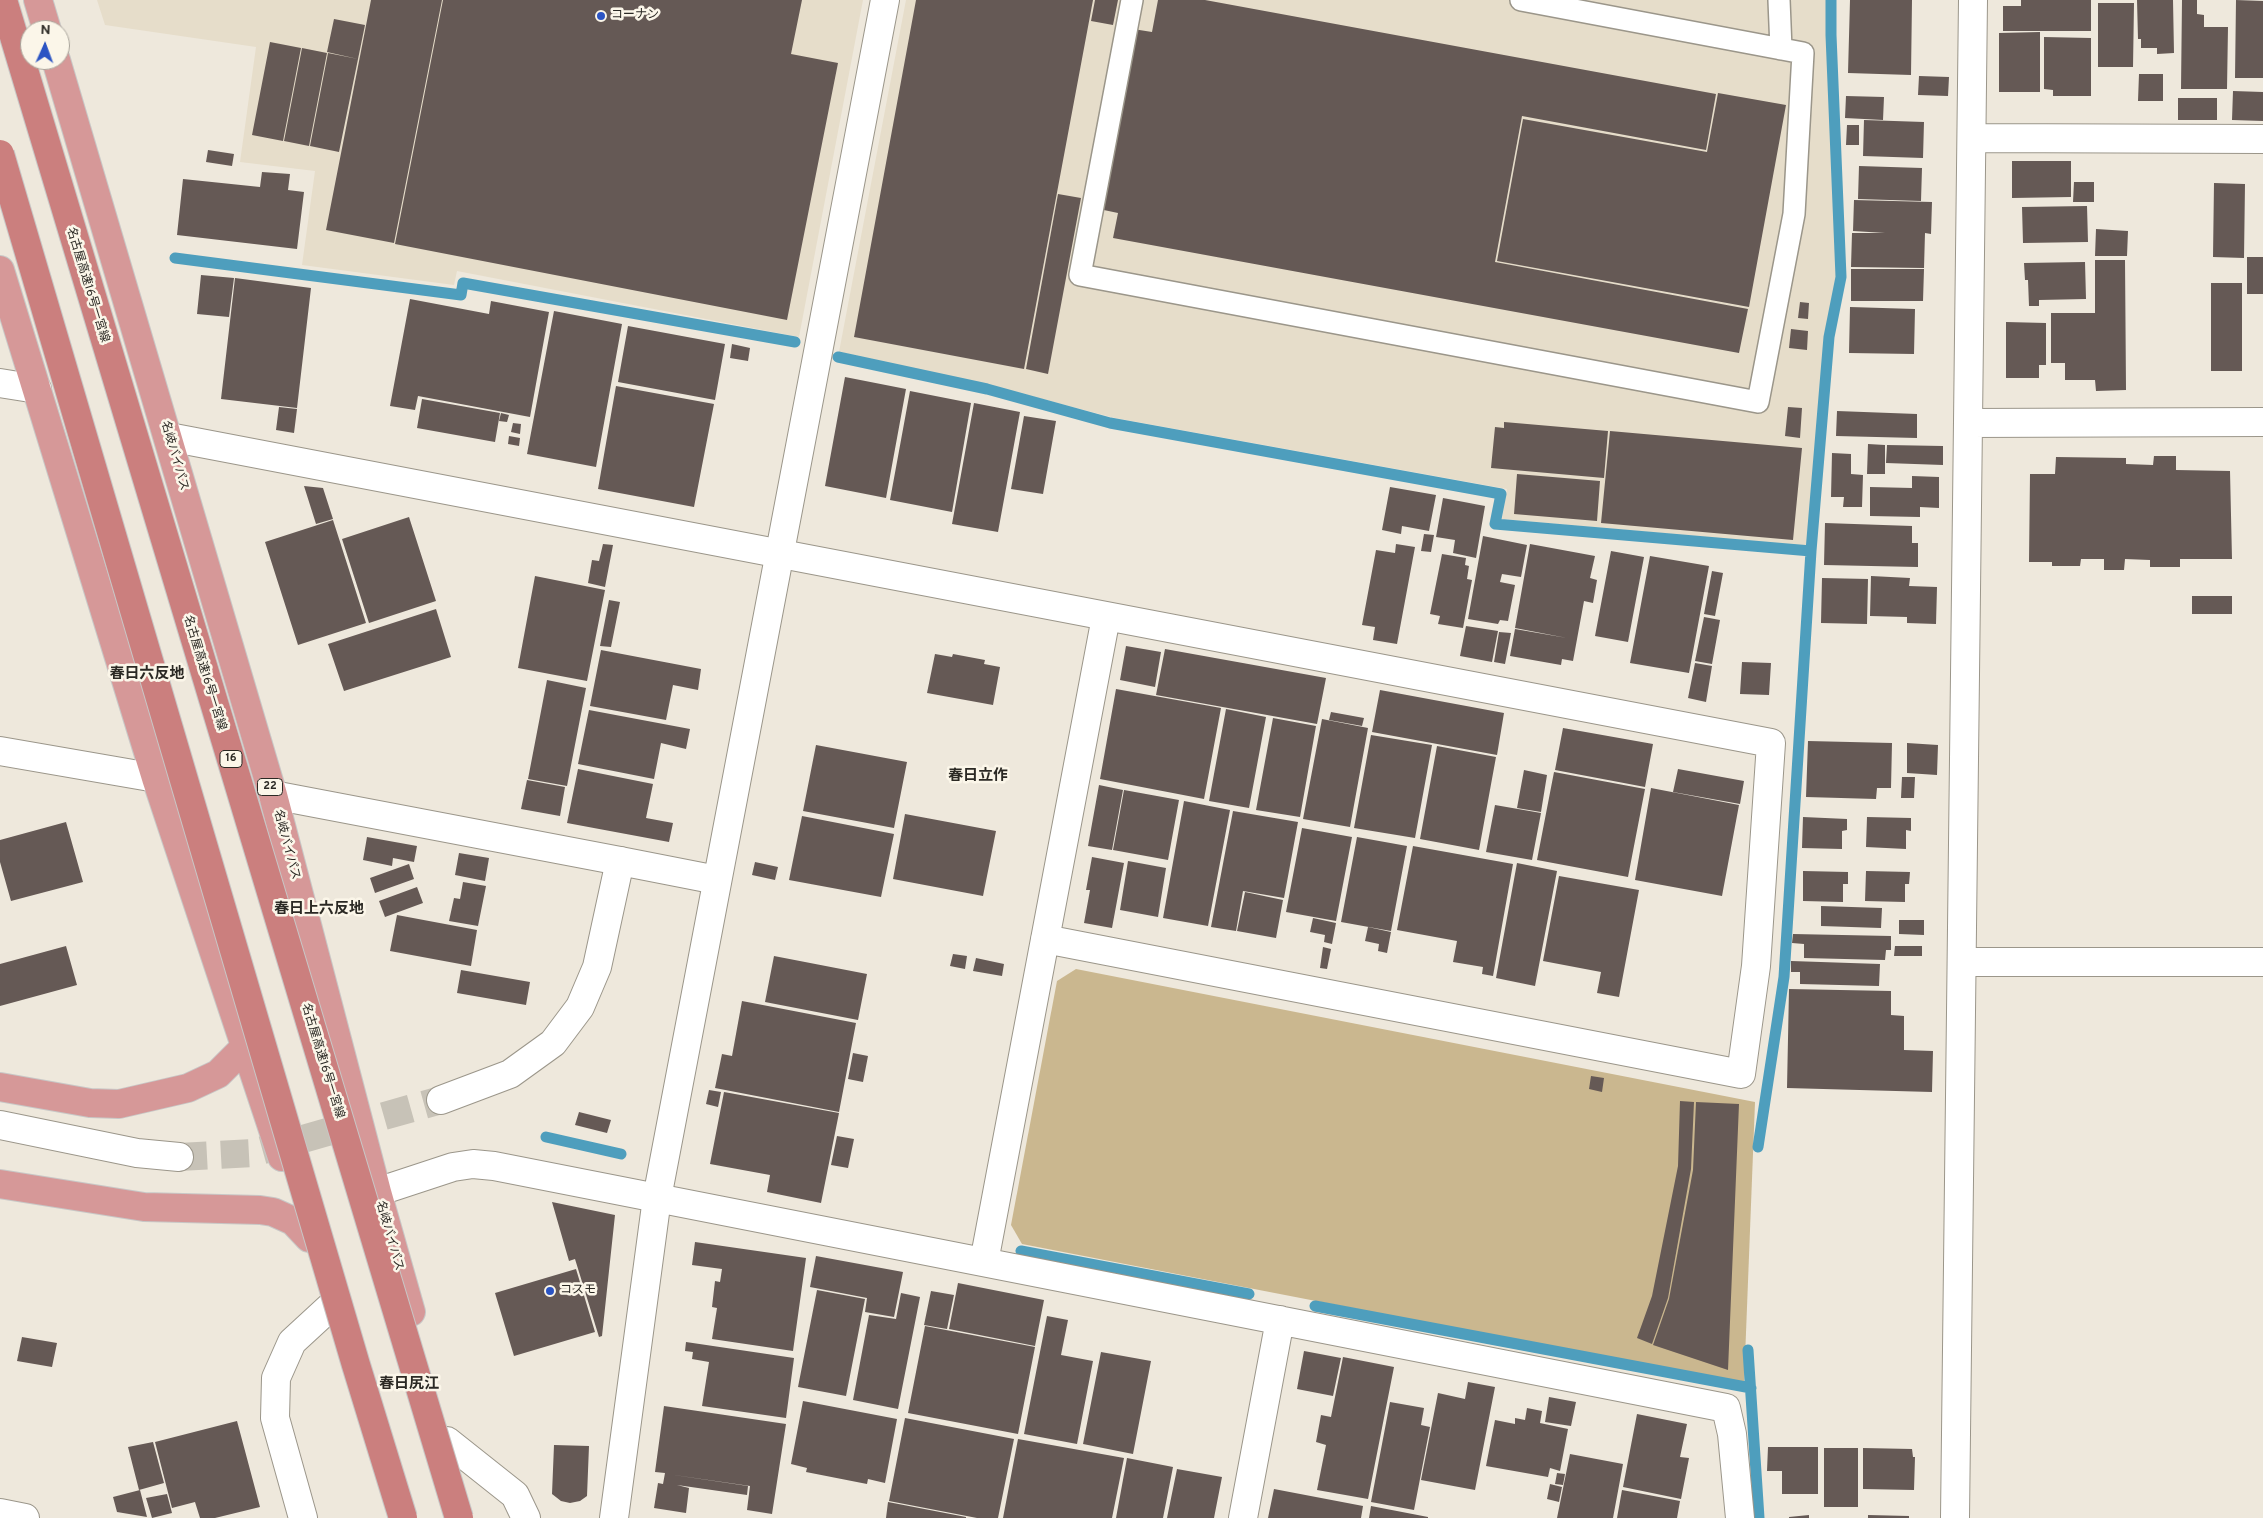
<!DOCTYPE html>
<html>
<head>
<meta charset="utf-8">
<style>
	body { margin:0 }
	#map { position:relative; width:2263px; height:1518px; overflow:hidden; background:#eee8dc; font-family:Overpass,sans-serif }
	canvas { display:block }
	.north { position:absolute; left:20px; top:20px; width:50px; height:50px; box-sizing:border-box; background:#fbf6e9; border:1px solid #a8a49a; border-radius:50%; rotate:2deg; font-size:14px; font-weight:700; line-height:20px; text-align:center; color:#2b2924 }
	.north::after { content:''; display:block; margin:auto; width:18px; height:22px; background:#2b54c3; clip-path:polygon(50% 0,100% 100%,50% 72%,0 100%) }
</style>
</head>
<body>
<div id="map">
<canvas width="2263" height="1518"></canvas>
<div class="north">N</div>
</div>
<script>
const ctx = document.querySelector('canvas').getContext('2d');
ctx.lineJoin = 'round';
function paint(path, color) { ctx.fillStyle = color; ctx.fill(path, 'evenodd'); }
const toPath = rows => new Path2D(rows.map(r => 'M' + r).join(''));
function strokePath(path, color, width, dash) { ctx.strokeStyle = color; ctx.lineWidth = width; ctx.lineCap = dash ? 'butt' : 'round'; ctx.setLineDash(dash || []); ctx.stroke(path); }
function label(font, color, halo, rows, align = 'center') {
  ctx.font = font + ' Overpass,"Noto Sans JP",sans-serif'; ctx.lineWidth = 5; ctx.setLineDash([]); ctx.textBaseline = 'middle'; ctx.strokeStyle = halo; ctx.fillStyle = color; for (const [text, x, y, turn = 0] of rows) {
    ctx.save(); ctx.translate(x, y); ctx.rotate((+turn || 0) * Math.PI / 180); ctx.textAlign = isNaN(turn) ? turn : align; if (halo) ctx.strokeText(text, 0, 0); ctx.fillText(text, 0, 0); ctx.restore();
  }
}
const built = toPath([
	[97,0,863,0,799,337,457,271,454,285,302,265,315,171,240,162,256,47,105,25],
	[906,0,1826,0,1836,276,1825,334,1807,546,1502,519,1507,489,1115,418,988,385,839,352]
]);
const green = toPath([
	[1076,969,1755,1102,1744,1384,1022,1244,1011,1225,1057,981]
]);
const stream = toPath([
	[175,258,461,295,463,283,795,342],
	[838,357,987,389,1110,423,1501,494,1495,524,1811,551],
	[546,1137,621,1154],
	[1758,1147,1784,977,1811,551,1829,337,1841,277,1831,35,1831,0],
	[1021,1251,1249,1294],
	[1315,1306,1751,1388],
	[1748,1350,1759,1518]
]);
const building = toPath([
	[371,0,442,0,394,243,326,230],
	[443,0,802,0,791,54,838,63,787,320,395,244],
	[916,0,1093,0,1024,369,854,337],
	[1095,0,1118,0,1113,25,1091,21],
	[1158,0,1205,0,1716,94,1706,150,1522,116,1495,262,1748,309,1739,353,1113,238,1118,213,1099,209,1133,29,1152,32],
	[1850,0,1912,0,1911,75,1848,73],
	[2021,0,2091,0,2091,31,2003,31,2003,6,2021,6],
	[2137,0,2173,0,2174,53,2157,54,2157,48,2141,48,2141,39,2138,39],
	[2182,0,2197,0,2197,14,2204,15,2204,27,2228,27,2227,89,2181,89],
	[2236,0,2263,1,2263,78,2235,78],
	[2098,3,2134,3,2133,67,2098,67],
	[334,19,365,25,358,59,327,52],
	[2040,32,2040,92,1999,92,1999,33],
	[2044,37,2091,38,2091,96,2053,96,2053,90,2044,89],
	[270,42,301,48,283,141,252,135],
	[302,48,327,53,309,146,284,141],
	[328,53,358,59,339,152,310,146],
	[2139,74,2163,74,2163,101,2138,101],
	[1919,76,1949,77,1948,96,1918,95],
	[2233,91,2263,92,2263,121,2232,120],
	[1718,93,1786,105,1749,307,1497,261,1523,119,1707,152],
	[1846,96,1884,97,1883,120,1845,118],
	[2178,98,2217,98,2217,120,2178,120],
	[1864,120,1924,122,1923,158,1863,156],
	[1847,125,1859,125,1859,145,1846,145],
	[208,150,234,154,232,166,206,162],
	[2012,161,2071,161,2071,197,2012,198],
	[1859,166,1922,168,1921,201,1858,199],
	[262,172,290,174,288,190,304,192,297,249,177,235,183,179,260,187],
	[2074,182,2094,182,2094,202,2073,202],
	[2214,183,2245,184,2244,258,2213,257],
	[1058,194,1081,198,1048,374,1026,369],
	[1854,200,1932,202,1931,234,1925,233,1924,268,1851,267,1852,233,1885,233,1853,231],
	[2087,206,2088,242,2023,243,2022,207],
	[2096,229,2128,231,2127,256,2095,256],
	[2247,257,2263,257,2263,294,2247,294],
	[2095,260,2125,260,2126,390,2096,391,2095,380,2065,380,2065,363,2051,363,2051,313,2095,313],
	[2085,262,2086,299,2039,300,2039,306,2029,306,2028,280,2025,280,2024,263],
	[1851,269,1924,269,1923,301,1851,301],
	[201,275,234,278,229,317,197,314],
	[235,278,311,288,297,408,221,399],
	[2211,283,2242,283,2242,371,2211,371],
	[410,299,489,314,491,301,549,312,530,417,418,396,415,410,390,406],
	[1800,302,1809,303,1808,319,1798,318],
	[1850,307,1915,309,1914,354,1849,353],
	[554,311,622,324,596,467,527,454],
	[2006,322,2046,323,2046,365,2039,365,2039,378,2006,378],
	[628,326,725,344,715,400,618,382],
	[1791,329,1808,331,1807,350,1789,348],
	[732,344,750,348,748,361,730,358],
	[845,377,906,389,886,498,825,486],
	[616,386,714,404,694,507,598,489],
	[910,391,971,403,952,512,890,500],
	[422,399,500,413,495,442,417,428],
	[974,403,1020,412,998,532,952,524],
	[279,407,297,409,294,433,276,430],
	[1788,407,1802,408,1800,438,1785,436],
	[1837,411,1917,414,1917,438,1836,436],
	[501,413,509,415,507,422,499,421],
	[1024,416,1056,421,1043,494,1011,489],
	[1504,422,1608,431,1604,478,1491,468,1495,427,1504,428],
	[513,423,521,424,520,434,511,432],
	[1610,431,1802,448,1793,540,1601,523],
	[509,436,520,438,519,446,508,444],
	[1868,444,1885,445,1885,474,1867,474],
	[1887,445,1943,446,1943,465,1886,463],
	[1832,453,1851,454,1851,474,1863,475,1862,507,1843,507,1844,497,1831,497],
	[2154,456,2176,456,2176,470,2230,471,2232,559,2180,559,2180,567,2150,567,2150,560,2125,559,2124,570,2104,570,2104,559,2081,559,2080,566,2052,566,2052,562,2029,562,2030,474,2055,474,2056,457,2126,458,2126,464,2153,465],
	[1517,474,1600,481,1597,521,1514,514],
	[1912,476,1939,477,1939,508,1920,507,1920,517,1870,516,1870,487,1912,488],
	[304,486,323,488,333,519,316,524],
	[1390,487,1436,495,1429,531,1402,526,1401,534,1382,530],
	[1443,498,1485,506,1476,558,1453,553,1455,540,1436,537],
	[409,517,436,601,369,623,342,539],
	[333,520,366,623,298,645,265,542],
	[1825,523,1912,526,1912,543,1918,543,1918,567,1824,565],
	[1424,534,1434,535,1431,552,1421,551],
	[1483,536,1527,545,1521,577,1502,574,1500,582,1515,585,1508,621,1500,620,1498,624,1468,619],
	[603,544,613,545,605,587,588,583,592,560,599,561],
	[1396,544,1415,547,1397,644,1373,640,1375,627,1362,625,1376,550,1395,553],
	[1530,544,1595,556,1590,578,1597,580,1593,603,1584,601,1573,661,1562,659,1561,665,1510,656,1515,629,1567,638,1515,628],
	[1611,551,1644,557,1628,642,1595,636],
	[1442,554,1466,558,1465,565,1469,566,1467,579,1472,580,1463,628,1438,624,1440,616,1430,614],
	[1650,556,1709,566,1689,673,1630,663],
	[1712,571,1723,573,1715,616,1704,614],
	[535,576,605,590,587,681,518,668],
	[1871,576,1910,578,1909,586,1937,587,1936,624,1907,623,1907,617,1870,616],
	[1822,578,1868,579,1867,624,1821,623],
	[2192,596,2232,596,2232,614,2192,614],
	[609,600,620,602,611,647,600,646],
	[436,609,451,657,344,691,328,644],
	[1704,617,1720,620,1712,664,1695,661],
	[1466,626,1498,631,1492,662,1460,656],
	[1499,632,1511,633,1505,664,1494,662],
	[1126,646,1161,652,1155,687,1120,680],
	[1165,649,1326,678,1317,724,1156,695],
	[601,650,701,669,698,690,673,685,666,720,590,706],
	[935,654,952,657,953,654,985,660,984,664,1000,667,993,705,927,693],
	[1742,662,1771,663,1769,695,1740,694],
	[1695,663,1712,666,1706,702,1688,698],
	[547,680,586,688,567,786,528,779],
	[1116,689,1221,708,1204,799,1100,779],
	[1380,690,1504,713,1497,755,1372,732],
	[1226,709,1266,717,1249,808,1209,801],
	[589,710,690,729,686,749,661,743,654,779,578,764],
	[1331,712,1364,718,1362,726,1329,720],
	[1273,718,1316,726,1300,817,1256,810],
	[1322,719,1368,728,1350,827,1303,819],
	[1563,728,1653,744,1645,787,1555,770],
	[1371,735,1432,745,1415,838,1354,828],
	[1808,741,1892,743,1891,788,1877,788,1876,799,1806,797],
	[1907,743,1938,745,1937,775,1907,773],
	[816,745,907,762,894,828,803,811],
	[1437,746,1496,757,1479,850,1420,839],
	[578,769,653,784,646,818,673,823,669,842,567,823],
	[1678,769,1744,781,1740,804,1673,792],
	[1524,770,1547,775,1541,812,1517,808],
	[1554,772,1645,789,1628,877,1537,860],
	[1902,777,1915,777,1914,798,1901,798],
	[527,780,565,787,560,816,521,809],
	[1099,785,1123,790,1112,850,1088,846],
	[1651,788,1739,805,1722,896,1635,880],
	[1124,790,1179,800,1168,860,1113,850],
	[1184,801,1230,810,1208,926,1163,918],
	[1495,805,1541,813,1532,860,1486,852],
	[1233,811,1298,822,1284,898,1243,891,1236,931,1211,927],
	[905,814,996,831,983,896,893,879],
	[802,816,894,834,881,897,789,880],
	[1803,817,1847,819,1847,830,1842,831,1842,849,1802,848],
	[1867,817,1911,818,1911,831,1906,830,1906,849,1866,847],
	[66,822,83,882,11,901,0,862,0,840],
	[1302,828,1352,837,1336,921,1286,912],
	[367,837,417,846,414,862,393,858,392,866,363,860],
	[1357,837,1407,846,1391,931,1341,922],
	[1413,846,1513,864,1493,976,1482,974,1483,967,1453,962,1457,941,1397,930],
	[459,853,489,858,485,881,455,875],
	[1092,857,1124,863,1112,928,1084,923,1090,890,1086,890],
	[1128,861,1166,868,1158,917,1120,910],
	[755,862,778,867,775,880,752,875],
	[1517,863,1557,871,1535,986,1496,978],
	[409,864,414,879,375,893,370,878],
	[1803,871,1848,872,1848,884,1843,884,1843,902,1803,901],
	[1866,871,1910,872,1909,884,1905,884,1905,902,1865,901],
	[1559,876,1639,890,1619,997,1597,993,1601,972,1543,961],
	[463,882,486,886,478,926,449,921,454,898,460,899],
	[417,887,423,903,385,917,379,901],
	[1245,892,1283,900,1276,938,1237,931],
	[1821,906,1882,908,1881,928,1821,926],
	[397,915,477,930,471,966,390,951],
	[1313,918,1336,923,1332,944,1324,942,1325,935,1310,932],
	[1899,920,1924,920,1924,935,1899,934],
	[1368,927,1391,932,1387,953,1378,951,1379,944,1365,941],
	[1793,934,1891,936,1891,950,1886,950,1885,960,1804,958,1804,944,1792,943],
	[66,946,77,985,0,1006,0,964],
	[1895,946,1922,946,1922,956,1894,956],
	[1323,947,1331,949,1327,969,1320,968],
	[953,954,967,956,965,969,950,966],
	[774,956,867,974,858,1020,765,1002],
	[976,958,1004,964,1002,976,973,971],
	[1791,961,1880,964,1879,986,1800,984,1800,972,1791,972],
	[461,970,530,982,526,1005,457,993],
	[1789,989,1891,991,1891,1015,1904,1016,1904,1050,1933,1051,1932,1092,1787,1088],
	[742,1001,856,1023,839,1112,715,1088,722,1054,732,1056],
	[853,1053,868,1056,863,1082,848,1079],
	[1591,1076,1604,1078,1602,1092,1589,1089],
	[709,1090,721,1092,718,1107,706,1104],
	[724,1092,839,1113,821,1203,767,1192,770,1175,710,1164],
	[1680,1101,1694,1102,1691,1169,1668,1298,1652,1344,1637,1338,1652,1296,1678,1166],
	[1696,1102,1739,1104,1728,1370,1653,1345,1669,1299,1693,1170],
	[579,1112,611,1120,607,1133,575,1125],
	[837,1136,854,1139,848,1168,831,1165],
	[552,1202,615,1215,602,1336,599,1337,575,1259,569,1261],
	[695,1242,806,1258,793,1351,712,1339,717,1308,712,1307,715,1281,720,1282,722,1269,692,1265],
	[816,1256,903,1272,894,1317,865,1312,867,1298,810,1287],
	[576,1269,595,1332,514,1356,495,1293],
	[958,1283,1044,1300,1035,1346,949,1329],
	[817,1290,865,1299,846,1396,798,1387],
	[931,1291,954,1295,947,1329,924,1325],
	[901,1293,920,1297,898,1409,853,1400,869,1315,896,1319],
	[1047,1316,1068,1320,1061,1355,1093,1361,1077,1444,1024,1434],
	[925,1326,1035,1347,1018,1434,908,1413],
	[22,1337,57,1343,52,1367,17,1361],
	[686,1342,794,1358,786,1418,702,1406,709,1362,692,1359,693,1352,685,1351],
	[1304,1351,1341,1358,1333,1396,1297,1389],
	[1101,1352,1151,1361,1133,1454,1083,1444],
	[1343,1357,1394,1367,1368,1499,1317,1490,1326,1445,1316,1442,1321,1415,1331,1417],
	[1468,1382,1495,1387,1475,1490,1421,1480,1438,1393,1465,1399],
	[1549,1397,1576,1402,1571,1426,1545,1422],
	[803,1401,897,1419,885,1483,868,1479,867,1484,806,1472,807,1468,791,1464],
	[1390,1402,1424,1408,1421,1425,1430,1427,1414,1510,1371,1502],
	[664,1406,786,1424,772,1514,747,1510,750,1486,667,1474,748,1486,747,1495,677,1485,689,1488,686,1513,654,1508,658,1483,663,1484,665,1473,655,1472],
	[1527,1408,1542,1411,1540,1423,1568,1429,1560,1471,1550,1468,1548,1477,1486,1466,1495,1420,1515,1424,1515,1418,1525,1420],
	[1637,1414,1687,1424,1680,1457,1689,1458,1681,1499,1623,1487],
	[905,1418,1014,1439,998,1518,977,1518,889,1501],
	[237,1421,260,1507,215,1518,200,1518,195,1502,172,1508,155,1442],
	[1018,1439,1124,1458,1112,1518,1003,1518],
	[153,1442,164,1483,139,1490,128,1447],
	[554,1445,589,1446,587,1496,580,1501,570,1503,561,1501,552,1494],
	[1768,1447,1818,1447,1818,1494,1782,1494,1782,1471,1767,1471],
	[1824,1448,1858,1448,1858,1507,1824,1507],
	[1863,1448,1912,1449,1913,1457,1915,1457,1914,1490,1863,1489],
	[1570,1454,1623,1464,1613,1518,1557,1518],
	[1127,1458,1173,1467,1163,1518,1116,1518],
	[1177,1469,1222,1477,1214,1518,1167,1518],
	[1557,1473,1565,1474,1563,1485,1555,1484],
	[1550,1484,1562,1487,1559,1502,1547,1499],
	[1274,1489,1363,1506,1361,1518,1268,1518],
	[140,1490,147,1517,117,1512,113,1497],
	[1622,1490,1680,1501,1677,1518,1617,1518],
	[167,1494,172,1513,152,1518,146,1498],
	[888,1502,966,1517,966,1518,886,1518],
	[1371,1506,1428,1517,1428,1518,1369,1518],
	[1809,1515,1809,1518,1789,1518,1789,1517],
	[1868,1515,1909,1516,1909,1518,1868,1518]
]);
const tertiaryTunnel = toPath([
	[179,1157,253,1153,441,1100]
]);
const service = toPath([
	[1132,0,1080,275,1758,402,1794,214,1803,53,1521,0],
	[1779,0,1781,49]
]);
const minor = toPath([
	[1972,138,2263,139],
	[0,383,37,389],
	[1968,423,2263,422],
	[169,437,1771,743,1756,966,1741,1074,1045,939],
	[0,751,156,778],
	[273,795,620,861],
	[1962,962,2263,962],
	[377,1192,453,1167,473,1164,494,1166,1726,1408,1732,1434,1740,1518],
	[984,1262,1106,617],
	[447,1441,515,1495,526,1518],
	[0,1513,25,1518],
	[303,1518,275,1418,276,1378,292,1342,330,1307],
	[1243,1518,1280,1320],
	[1955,1518,1973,0]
]);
const tertiary = toPath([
	[441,1100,510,1074,553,1043,580,1007,597,967,620,861,717,880],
	[0,1125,137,1153,179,1157],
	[614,1518,657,1198,885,0]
]);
const trunk = toPath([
	[38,0,47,30],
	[56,60,273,795,377,1192,411,1312],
	[0,270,156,778,282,1157],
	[0,1087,90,1103,119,1104,188,1088,218,1074,245,1047],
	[0,1184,144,1207,260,1210,273,1212,293,1221,309,1238]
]);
const motorwayBridge = toPath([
	[3,0,459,1518],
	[0,154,356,1365,403,1518]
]);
const markers = [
	[601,16,5,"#2b54c3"],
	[550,1291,5,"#2b54c3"]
];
const shields = [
	[231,759,22],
	[270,787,25]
];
const shieldNames = [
	["16",231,759],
	["22",270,787]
];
const poiNames = [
	["コーナン",611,16],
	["コスモ",560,1291]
];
const streetNames = [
	["名古屋高速16号一宮線",87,285,73],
	["名岐バイパス",174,456,74],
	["名古屋高速16号一宮線",204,673,73],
	["名岐バイパス",286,845,75],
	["名古屋高速16号一宮線",322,1061,73],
	["名岐バイパス",389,1236,74]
];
const quarterNames = [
	["春日六反地",147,675],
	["春日立作",978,777],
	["春日上六反地",319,910],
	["春日尻江",409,1385]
];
paint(built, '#e6ddca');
paint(green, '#cab78f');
strokePath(stream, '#4e9ebd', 11);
paint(building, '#655955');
strokePath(tertiaryTunnel, '#c7c2b7', 28, [28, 14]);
strokePath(service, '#9b968a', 24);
strokePath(minor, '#9b968a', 30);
strokePath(tertiary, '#9b968a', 30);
strokePath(trunk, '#c8c7c6', 30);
strokePath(service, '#fff', 21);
strokePath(minor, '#fff', 28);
strokePath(tertiary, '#fff', 28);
strokePath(trunk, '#d69898', 28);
strokePath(motorwayBridge, '#c8c7c6', 30, []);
strokePath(motorwayBridge, '#cb7f7e', 28);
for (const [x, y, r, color] of markers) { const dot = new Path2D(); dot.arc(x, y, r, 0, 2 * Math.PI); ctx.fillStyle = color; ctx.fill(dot); strokePath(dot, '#fbf6e9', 2); }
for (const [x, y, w] of shields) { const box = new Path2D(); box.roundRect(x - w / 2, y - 8.5, w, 17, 4); ctx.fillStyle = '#fbf6e9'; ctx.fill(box); strokePath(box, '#2b2924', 1); }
label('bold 11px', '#2b2924', null, shieldNames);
label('12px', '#2b2924', '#fbf6e9', poiNames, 'left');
label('12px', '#2b2924', '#fbf6e9', streetNames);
label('bold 15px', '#2b2924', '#fbf6e9', quarterNames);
</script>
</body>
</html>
